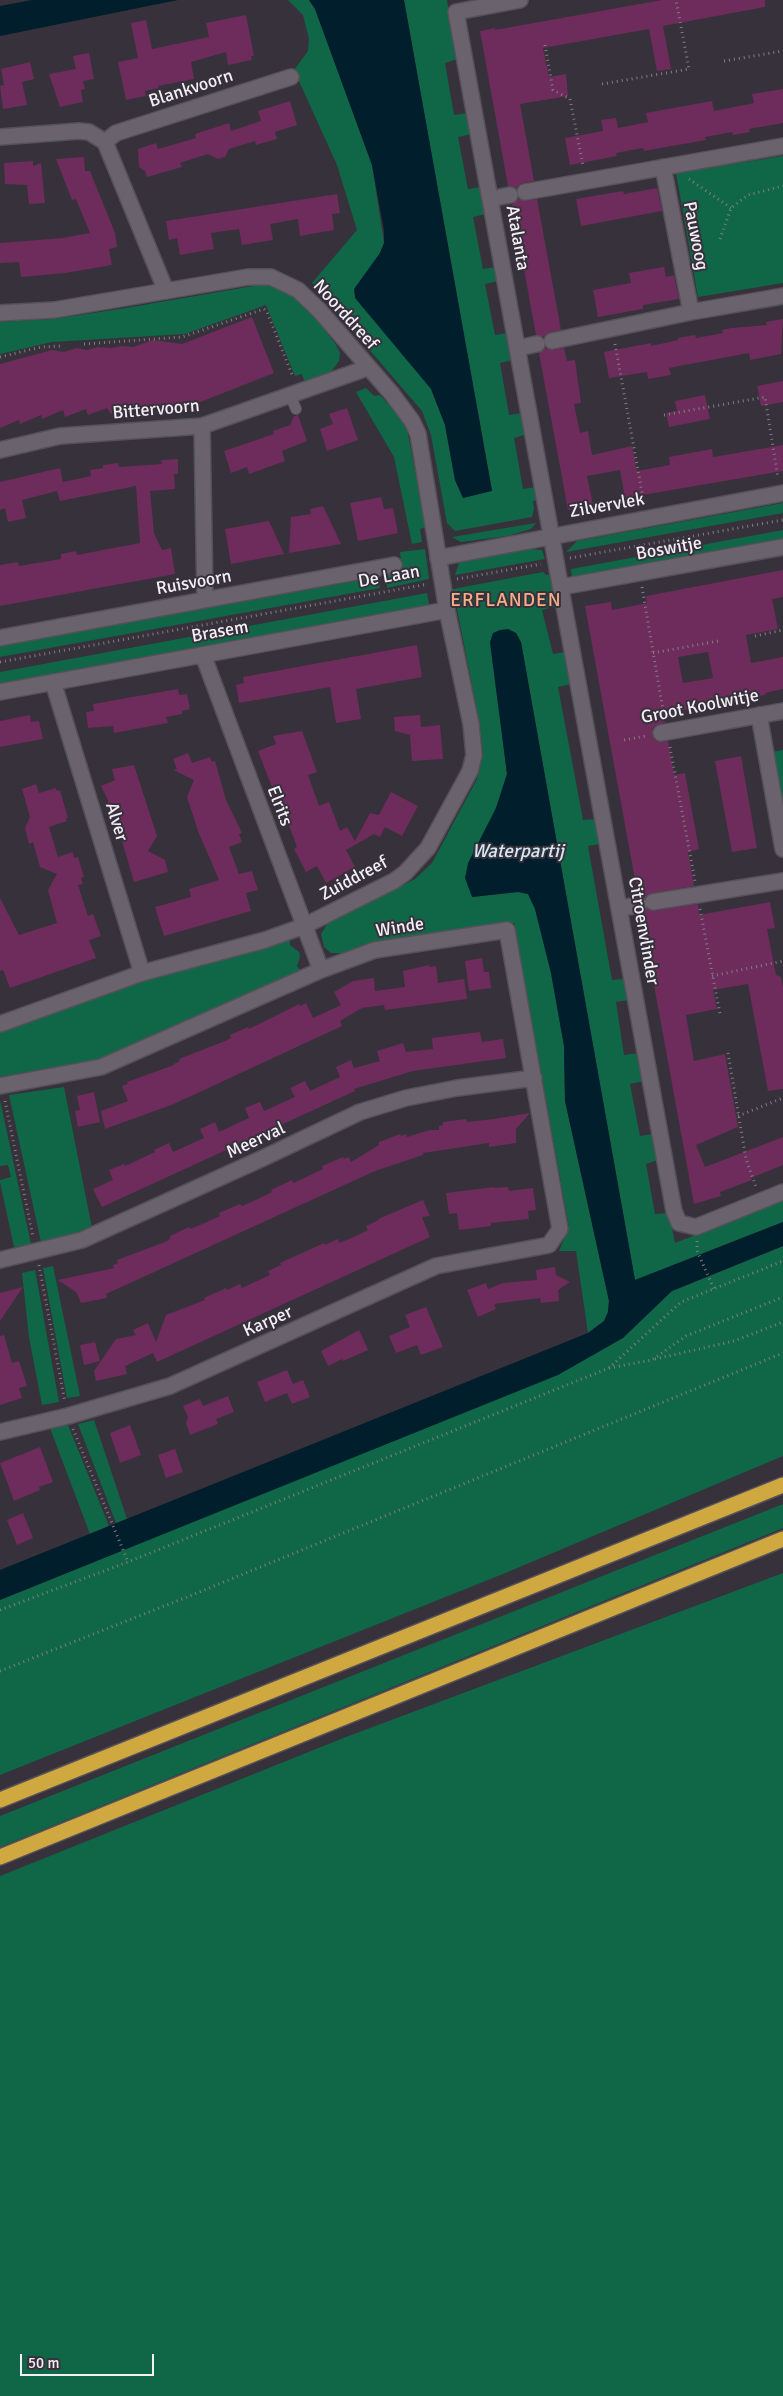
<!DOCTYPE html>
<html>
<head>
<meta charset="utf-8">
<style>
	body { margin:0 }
	#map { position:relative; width:783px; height:2396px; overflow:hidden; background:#37313b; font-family:Signika,sans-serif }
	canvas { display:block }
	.scale { position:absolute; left:20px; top:2354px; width:134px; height:22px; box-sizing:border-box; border:2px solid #f4eff6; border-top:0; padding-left:6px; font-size:15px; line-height:18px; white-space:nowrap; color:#f4eff6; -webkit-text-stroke:4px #37313b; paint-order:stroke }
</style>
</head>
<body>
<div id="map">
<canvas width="783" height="2396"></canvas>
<div class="scale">50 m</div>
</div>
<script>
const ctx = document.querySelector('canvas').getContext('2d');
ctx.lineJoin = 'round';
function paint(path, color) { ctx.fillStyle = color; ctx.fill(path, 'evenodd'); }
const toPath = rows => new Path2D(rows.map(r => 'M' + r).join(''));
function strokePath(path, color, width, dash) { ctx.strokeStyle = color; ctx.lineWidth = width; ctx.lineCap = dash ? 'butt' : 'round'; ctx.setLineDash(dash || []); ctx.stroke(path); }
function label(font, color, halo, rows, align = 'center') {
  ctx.font = font + ' Signika,sans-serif'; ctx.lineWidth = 4; ctx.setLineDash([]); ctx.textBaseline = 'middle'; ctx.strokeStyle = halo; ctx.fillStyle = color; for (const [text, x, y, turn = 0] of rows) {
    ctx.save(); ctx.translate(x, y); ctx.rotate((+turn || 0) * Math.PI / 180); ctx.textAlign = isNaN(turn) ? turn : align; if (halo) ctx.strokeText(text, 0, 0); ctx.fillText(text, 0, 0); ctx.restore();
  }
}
const green = toPath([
	[288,0,309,0,315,9,372,165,384,243,380,253,355,289,431,389,445,425,455,480,463,498,492,490,404,0,447,0,458,59,445,63,454,115,468,113,472,134,458,137,468,189,481,187,486,214,473,217,483,269,496,267,498,281,485,284,495,335,508,333,513,360,500,363,509,415,523,413,527,434,514,438,523,489,536,487,539,500,533,501,534,509,532,517,455,531,447,523,431,435,422,411,312,283,357,230,337,165,294,70,308,51,309,39,303,15],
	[783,156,783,283,698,297,676,173],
	[259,285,273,286,301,298,336,345,340,353,339,361,331,372,305,383,302,374,295,376,266,305,185,334,52,342,0,354,0,322,53,319,120,309],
	[366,388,374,396,380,395,406,424,426,527,420,529,422,542,412,544,394,457,356,392],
	[783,503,783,513,566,552,577,541],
	[536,523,531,529,507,536,461,542,452,537],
	[783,530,783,541,572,579,571,569],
	[425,549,429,579,387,588,386,574,402,571,400,552],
	[530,549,542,550,545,559,455,575,459,563,480,557],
	[543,572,546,575,552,574,557,606,542,610,553,654,565,652,571,684,558,687,583,820,596,819,600,844,588,846,612,980,625,979,629,1000,616,1002,624,1055,639,1053,644,1081,630,1084,640,1136,653,1134,658,1160,646,1164,655,1214,669,1213,675,1243,783,1201,783,1222,635,1280,521,642,490,642,507,774,496,808,472,897,518,892,528,894,535,909,551,973,564,1046,565,1101,609,1301,608,1312,604,1321,588,1333,576,1251,559,1251,569,1227,514,923,367,945,342,953,331,953,324,947,321,934,328,923,415,879,432,863,477,779,483,754,480,725,453,589],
	[378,577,380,588,0,657,0,646],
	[427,593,429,604,423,608,0,685,0,672],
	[783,750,783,808,772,752],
	[287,940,290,940,290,945,299,952,300,957,297,966,300,970,297,973,129,1048,99,1059,0,1077,0,1031,145,980],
	[64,1087,92,1228,41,1242,9,1095],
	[0,1100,31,1244,14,1247,0,1182,0,1180,11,1177,8,1165,0,1166],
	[783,1246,783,1456,503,1574,0,1775,0,1600,248,1499,659,1302,672,1291],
	[53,1266,80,1396,67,1398,43,1268],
	[35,1270,59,1402,42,1405,29,1337,22,1273],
	[94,1420,127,1519,116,1523,78,1424],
	[68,1425,109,1526,90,1534,50,1428],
	[783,1504,783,1528,0,1847,0,1816],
	[783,1573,783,2396,0,2396,0,1876,346,1737]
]);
const water = toPath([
	[32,0,178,0,0,36,0,6],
	[309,0,404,0,492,491,463,498,455,480,445,425,431,389,355,298,354,289,380,253,384,243,384,231,372,165,315,9],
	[508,629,516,633,521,642,635,1280,783,1222,783,1246,672,1291,623,1338,558,1375,0,1600,0,1570,588,1333,604,1321,608,1312,609,1301,565,1101,564,1046,551,973,535,909,528,894,518,892,472,897,465,878,468,863,496,808,507,774,490,642,493,633,500,630]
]);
const building = toPath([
	[662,0,765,0,765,7,663,26,671,69,657,71,649,29,543,48,549,77,566,74,568,96,520,104,534,181,523,183,516,188,508,186,480,31,495,28,495,30],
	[246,15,254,56,251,56,252,60,228,65,226,52,191,62,194,79,158,86,159,88,145,91,146,96,126,100,118,62,138,58,131,23,146,20,152,49,209,37,206,23],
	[89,53,94,79,83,81,85,89,81,90,83,102,60,107,49,74,76,69,73,56],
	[30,62,34,79,22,82,27,105,3,109,0,86,4,85,1,69],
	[783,89,783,123,749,129,750,132,733,135,732,132,705,137,706,140,644,151,643,148,616,153,617,156,570,165,565,138,603,131,601,120,616,118,618,128,648,122,646,113,712,101,714,111,754,103,752,94],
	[290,101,297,125,275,132,277,139,256,145,255,141,229,149,225,157,218,159,208,154,180,163,182,167,147,177,145,171,139,167,138,149,156,143,158,149,196,138,195,134,229,123,231,131,261,121,258,111],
	[84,157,85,171,90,171,115,233,117,247,109,249,112,265,65,273,21,277,19,262,0,263,0,243,63,238,90,233,76,199,72,200,56,159],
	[33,161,33,166,41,163,45,203,29,204,27,185,5,184,4,163],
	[657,188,662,211,581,226,576,199,623,191,624,194],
	[337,194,340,213,332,214,334,230,300,236,298,219,270,224,273,240,242,245,239,229,211,233,214,249,180,255,177,238,169,240,166,221],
	[519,199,526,201,537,199,561,330,550,332,543,337,536,335,512,204],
	[664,267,666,277,674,275,679,299,643,305,643,309,598,317,593,290,631,283,629,273],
	[252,317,274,373,180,410,178,403,157,411,154,405,134,412,132,406,111,414,107,408,88,415,86,409,65,417,63,410,42,419,41,415,20,424,19,420,0,428,0,364,52,350,64,352,76,348,87,350,98,347,111,348,122,346,133,347,153,340,182,344],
	[783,319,781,354,750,360,749,353,669,368,671,375,648,379,647,372,609,378,604,352,651,343,651,346,678,340,678,338,695,335,696,338,723,333,722,330,731,328,767,325,766,322],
	[546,348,553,350,564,348,567,361,575,360,581,403,574,404,577,418,580,433,588,431,592,455,632,446,637,471,670,465,669,457,712,449,713,457,783,445,783,471,625,498,620,470,587,476,593,505,568,510,539,353],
	[783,381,783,402,761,406,757,386],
	[705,395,710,419,669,427,666,413,677,411,675,401],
	[347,408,358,440,327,451,320,429,333,424,329,414],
	[298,415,307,441,282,451,285,461,249,474,247,467,231,473,224,451,274,434,273,431,290,425,294,416],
	[178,459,178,474,174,474,175,489,150,491,154,533,162,550,171,548,175,574,0,606,0,565,18,562,19,566,61,559,61,554,76,551,77,555,140,543,136,486,60,501,57,491,22,500,26,518,8,522,5,508,0,510,0,482,60,468,63,482,91,476,90,470,103,468,103,465,118,463,119,467,162,464,161,460],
	[381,497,384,509,393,508,398,533,358,541,350,503],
	[323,506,341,544,289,553,291,517,311,514,310,509],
	[269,521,284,554,231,564,225,529],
	[783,570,783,597,772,599,778,629,746,635,751,663,783,657,783,689,765,693,765,695,663,714,665,723,655,726,652,729,654,739,658,742,668,741,674,775,685,773,699,849,688,852,694,886,652,893,645,898,638,896,585,606,611,602,612,610,647,603,646,596],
	[708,652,713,678,683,683,678,657],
	[417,645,422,677,356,689,361,719,336,723,330,687,239,703,236,685,244,683,243,677],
	[178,689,179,695,187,694,190,709,182,711,182,714,166,717,168,723,114,733,113,726,88,728,86,712,94,711,93,704],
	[30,715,31,722,39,721,43,739,0,747,0,721],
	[420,715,421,727,440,725,443,759,412,761,410,735,395,731,394,717],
	[302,731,317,772,308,775,319,806,329,802,340,831,347,827,355,841,370,813,379,815,391,792,418,806,402,836,385,827,380,837,374,834,346,850,355,867,326,883,317,866,306,872,294,849,297,847,287,820,285,821,258,751,276,744,273,736],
	[188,753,192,763,210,757,212,762,215,761,226,800,242,833,239,834,242,842,229,847,239,874,252,871,258,890,246,893,251,911,164,936,155,907,191,897,189,889,219,880,198,831,187,797,194,780,173,770,177,769,173,759],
	[741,756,757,848,732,852,715,761],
	[134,765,157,836,148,851,165,860,168,872,134,882,115,817,110,816,108,800,101,786,115,780,112,769],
	[36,784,39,793,56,788,57,791,60,790,68,818,66,818,67,821,49,827,58,857,73,852,74,858,78,857,84,877,81,878,83,884,78,885,88,916,93,914,101,936,89,940,96,958,10,988,3,970,0,971,0,898,19,935,57,923,48,890,57,874,40,867,33,842,29,844,25,828,30,817,22,789],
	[770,902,775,928,767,929,776,975,781,977,783,987,783,1089,768,1091,748,984,713,990,717,1009,686,1015,694,1061,725,1054,738,1127,696,1145,705,1167,783,1137,783,1165,751,1178,752,1180,720,1192,721,1196,694,1204,641,914,647,909,654,911,698,904,699,915],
	[482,958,484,972,489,972,491,988,469,991,465,961],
	[429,965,429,967,436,966,438,983,464,979,467,999,385,1010,384,1005,362,1008,340,1021,342,1026,174,1104,105,1129,101,1111,128,1101,122,1086,128,1084,127,1082,174,1065,174,1064,180,1061,179,1059,225,1041,231,1038,230,1035,248,1027,249,1029,299,1004,300,1006,306,1003,313,1018,341,1005,334,992,353,981,374,978,375,991,405,987,403,971],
	[480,1032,482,1042,503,1039,506,1058,413,1071,354,1089,355,1091,102,1207,93,1189,113,1180,109,1170,124,1164,125,1166,155,1152,154,1150,169,1143,173,1152,204,1138,200,1129,215,1122,219,1132,249,1118,245,1108,260,1102,264,1111,295,1097,290,1088,305,1081,310,1091,340,1077,336,1067,351,1060,354,1068,380,1061,377,1051,403,1043,406,1052,433,1049,432,1038],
	[94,1092,100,1122,78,1127,75,1111,80,1110,77,1096],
	[530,1113,516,1129,516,1143,489,1147,489,1143,423,1153,423,1155,375,1171,106,1294,107,1298,81,1303,76,1292,58,1280,114,1268,113,1265,118,1263,117,1260,165,1242,170,1239,170,1236,189,1227,190,1229,207,1222,220,1216,219,1213,240,1204,242,1206,258,1199,272,1192,271,1190,292,1180,293,1183,298,1181,323,1169,322,1166,343,1157,344,1159,349,1157,351,1162,379,1145,379,1142,400,1134,401,1136,406,1134,407,1137,430,1130,439,1130,439,1126,443,1125,443,1122,466,1119,467,1122,494,1119],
	[494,1187,494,1188,508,1187,509,1191,533,1188,536,1210,528,1211,529,1219,491,1223,491,1226,459,1230,457,1213,449,1214,446,1193],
	[423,1200,430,1216,422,1217,430,1237,157,1362,153,1353,125,1366,127,1374,96,1381,94,1371,116,1339,136,1335,133,1330,148,1323,156,1342,166,1315,205,1300,204,1298,226,1288,227,1290,240,1284,242,1288,270,1275,268,1271,281,1265,280,1263,324,1243,325,1245,338,1239,339,1243,354,1237,368,1230,366,1226,379,1220,378,1219],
	[555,1267,556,1275,570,1282,558,1290,559,1301,541,1303,540,1298,494,1304,496,1309,478,1317,467,1290,486,1283,488,1289,503,1283,537,1280,536,1270],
	[23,1287,0,1321,0,1293],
	[426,1307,443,1347,421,1355,417,1345,396,1353,389,1336,410,1327,405,1315],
	[359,1330,368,1350,343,1361,342,1359,328,1366,321,1351],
	[4,1335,12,1363,19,1361,27,1386,19,1388,22,1398,0,1405,0,1336],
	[95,1342,100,1361,84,1365,80,1345],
	[287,1370,293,1384,303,1380,310,1397,292,1404,287,1393,265,1402,257,1382],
	[228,1396,234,1412,216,1419,218,1424,190,1435,186,1423,188,1417,183,1406,200,1399,203,1406],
	[130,1425,141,1455,120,1463,110,1433],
	[40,1447,53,1482,39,1487,40,1490,14,1501,0,1463],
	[175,1449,183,1472,166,1478,158,1455],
	[23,1513,33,1538,17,1545,7,1520]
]);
const path = toPath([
	[545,45,553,90,570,99,583,165],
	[724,61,783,51],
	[602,84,689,69,676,0],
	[689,179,731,208],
	[720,239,731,208,748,195,783,186],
	[84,344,182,337,264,309,267,312,293,377],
	[615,344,644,503],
	[0,357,41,347,62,346],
	[664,415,765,397,778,478],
	[570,558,783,520],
	[457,579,541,564],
	[642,587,664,716],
	[755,636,783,630],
	[653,653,718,641],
	[0,662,428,584],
	[624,740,646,736],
	[670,747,695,881],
	[700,909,720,1014],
	[712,976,783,961],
	[728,1053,746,1159,756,1187],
	[5,1101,33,1237],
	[738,1116,783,1098],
	[697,1241,697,1251,714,1289],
	[39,1265,65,1402],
	[655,1359,734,1341,783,1322],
	[609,1368,652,1360,686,1336,783,1297],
	[73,1429,128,1562],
	[0,1610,128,1562,609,1368,681,1302,783,1261],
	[0,1671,192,1595,783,1353]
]);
const lane = toPath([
	[290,395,296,409]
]);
const street = toPath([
	[520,0,456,12,674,1211,679,1223,696,1227,783,1192],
	[0,137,79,131,89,132,105,142,166,291],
	[105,142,116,133,291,77],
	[663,167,691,312],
	[525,192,783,146],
	[490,199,510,195],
	[552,341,691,312,783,296],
	[518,348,537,344],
	[202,426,205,600],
	[0,450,60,436,202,426,367,368],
	[438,558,783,493],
	[561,587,783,547],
	[0,638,394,565],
	[203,655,321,970],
	[53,682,142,973],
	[0,692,447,610],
	[759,715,783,849],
	[661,733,783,711],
	[653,902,783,881],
	[621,908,639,905],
	[0,1086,101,1067,321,970,375,950,507,930,560,1229,549,1245,436,1266,170,1386,68,1416,0,1432],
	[0,1260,82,1240,261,1159,360,1112,406,1098,457,1088,534,1078]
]);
const secondary = toPath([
	[0,313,54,310,248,277,271,277,298,290,319,310,392,394,412,421,418,434,447,610,471,724,474,755,470,771,428,848,405,873,394,881,304,926,265,940,142,973,0,1024]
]);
const highway = toPath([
	[0,1800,783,1485],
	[0,1857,783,1539]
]);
const streetNames = [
	["Blankvoorn",191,89,-18],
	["Pauwoog",695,236,79],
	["Atalanta",517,238,80],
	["Noorddreef",345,315,48],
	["Bittervoorn",156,410,-5],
	["Zilvervlek",607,506,-10],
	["Boswitje",669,549,-10],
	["De Laan",389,577,-10],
	["Ruisvoorn",194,583,-10],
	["Brasem",220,632,-10],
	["Groot Koolwitje",700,707,-11],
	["Elrits",279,806,69],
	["Alver",116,822,73],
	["Zuiddreef",354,879,-28],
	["Winde",400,928,-9],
	["Citroenvlinder",643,931,80],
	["Meerval",256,1141,-25],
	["Karper",268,1322,-24]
];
const neighbourhoodNames = [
	["ERFLANDEN",506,601]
];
const waterNames = [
	["Waterpartij",518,852]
];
paint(green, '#0f6748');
paint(water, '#011e2c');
paint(building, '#6d2c5b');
strokePath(lane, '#565159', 12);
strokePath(street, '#565159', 18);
strokePath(secondary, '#565159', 18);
strokePath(highway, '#565159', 18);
strokePath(path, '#827c85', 3, [1, 4]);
strokePath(lane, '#6a636e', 10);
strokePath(street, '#6a636e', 15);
strokePath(secondary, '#6a636e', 15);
strokePath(highway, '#cfa940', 15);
label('18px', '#f4eff6', '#37313b', streetNames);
ctx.letterSpacing = '1px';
label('19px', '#f5ae86', '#37313b', neighbourhoodNames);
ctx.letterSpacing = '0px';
label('italic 19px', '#d2e8f3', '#37313b', waterNames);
</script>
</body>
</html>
